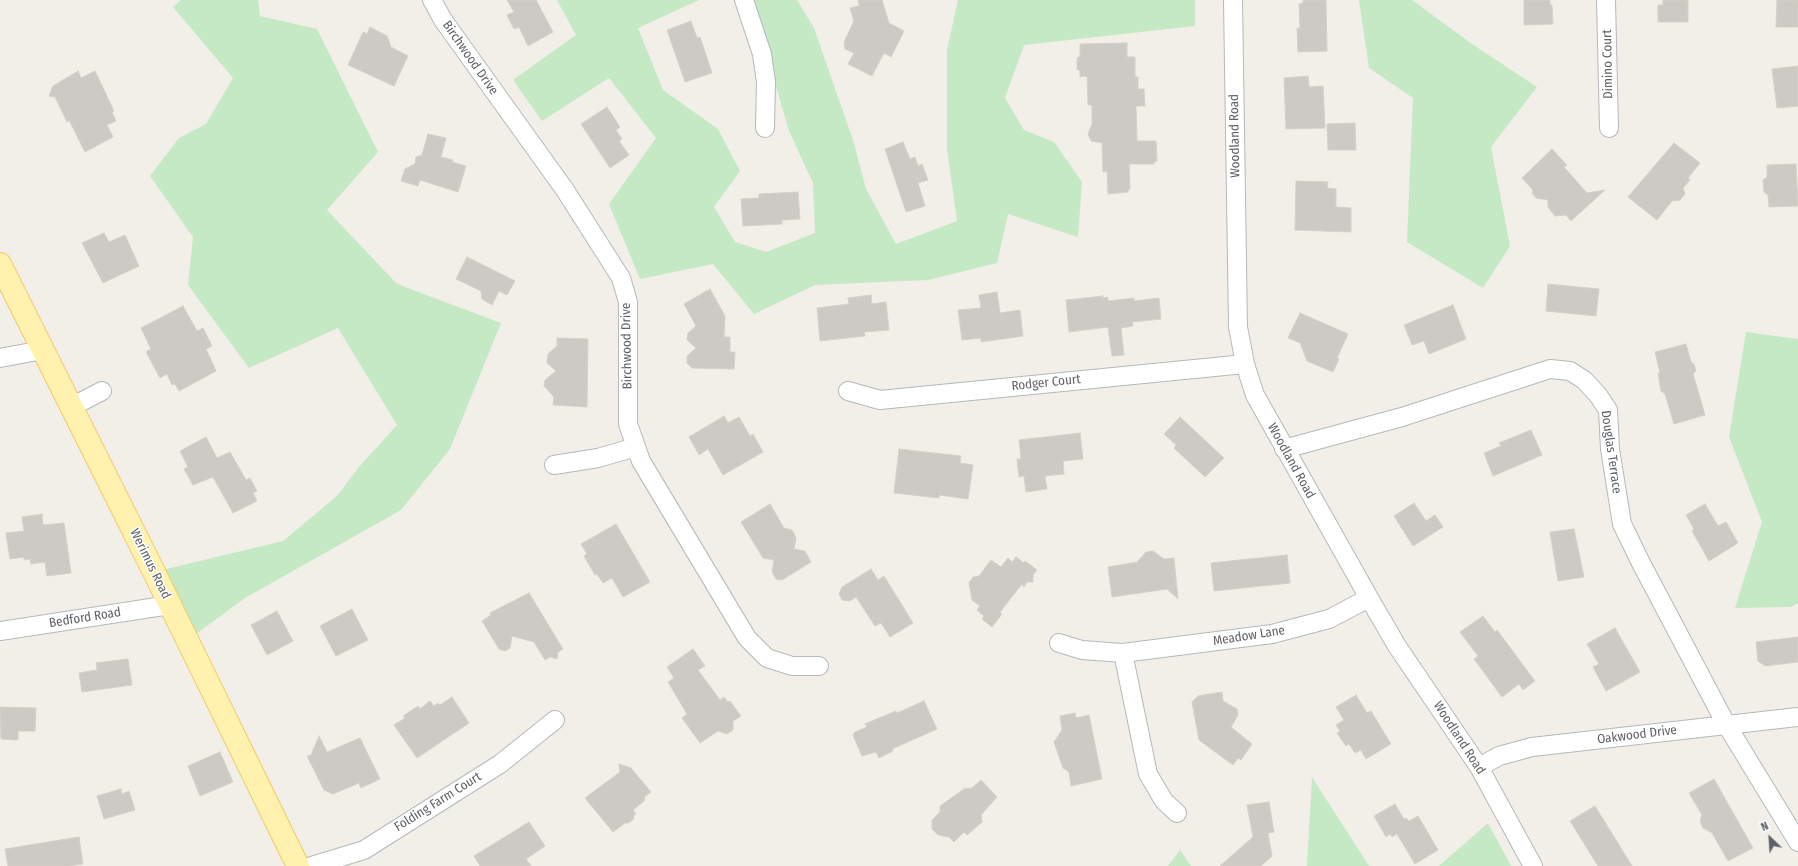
<!DOCTYPE html>
<html>
<head>
<meta charset="utf-8">
<style>
	body { margin:0 }
	#map { position:relative; width:1798px; height:866px; overflow:hidden; background:#f1efe8; font-family:"Fira Sans Condensed",sans-serif }
	canvas { display:block }
	.north { position:absolute; left:1750px; top:818px; width:40px; height:40px; -webkit-text-stroke:3px #fff; paint-order:stroke; rotate:335deg; font-size:11px; font-weight:700; line-height:16px; text-align:center; color:#5f6368 }
	.north::after { content:''; display:block; margin:auto; width:14px; height:18px; background:#5f6368; clip-path:polygon(50% 0,100% 100%,50% 72%,0 100%) }
</style>
</head>
<body>
<div id="map">
<canvas width="1798" height="866"></canvas>
<div class="north">N</div>
</div>
<script>
const ctx = document.querySelector('canvas').getContext('2d');
ctx.lineJoin = 'round';
function paint(path, color) { ctx.fillStyle = color; ctx.fill(path, 'evenodd'); }
const toPath = rows => new Path2D(rows.map(r => 'M' + r).join(''));
function strokePath(path, color, width, dash) { ctx.strokeStyle = color; ctx.lineWidth = width; ctx.lineCap = dash ? 'butt' : 'round'; ctx.setLineDash(dash || []); ctx.stroke(path); }
function label(font, color, halo, rows, align = 'center') {
  ctx.font = font + ' "Fira Sans Condensed",sans-serif'; ctx.lineWidth = 3; ctx.setLineDash([]); ctx.textBaseline = 'middle'; ctx.strokeStyle = halo; ctx.fillStyle = color; for (const [text, x, y, turn = 0] of rows) {
    ctx.save(); ctx.translate(x, y); ctx.rotate((+turn || 0) * Math.PI / 180); ctx.textAlign = isNaN(turn) ? turn : align; if (halo) ctx.strokeText(text, 0, 0); ctx.fillText(text, 0, 0); ctx.restore();
  }
}
const green = toPath([
	[181,0,258,0,260,16,317,29,378,152,327,210,397,284,501,323,450,449,401,510,245,598,188,640,154,572,283,541,337,496,359,467,397,425,338,328,249,368,188,285,193,237,150,176,179,138,206,124,233,78,173,7],
	[557,0,699,0,638,28,663,90,718,129,740,171,714,207,735,242,766,252,815,233,813,183,789,131,751,0,797,0,814,28,854,143,866,189,896,244,957,221,947,149,947,50,958,0,1195,0,1195,26,1024,45,1005,98,1024,130,1054,142,1082,182,1078,237,1008,214,997,263,928,280,815,285,754,314,713,264,640,279,609,204,656,138,609,78,542,121,513,80,576,35],
	[1359,0,1412,0,1472,44,1537,87,1491,147,1510,246,1483,288,1407,242,1413,98,1369,68],
	[1746,332,1798,339,1798,603,1791,607,1735,608,1762,522,1729,437],
	[1312,777,1369,866,1307,866],
	[1488,823,1511,866,1439,866],
	[1180,850,1191,866,1168,866]
]);
const building = toPath([
	[507,0,536,0,553,32,528,46,519,27,514,29,507,15,514,12,507,0],
	[858,0,882,0,889,23,904,31,891,57,884,53,872,76,848,64,854,53,845,49,844,42,854,21,850,8,859,6,858,0],
	[1303,0,1326,0,1327,51,1298,52,1297,28,1300,28,1299,4,1303,3,1303,0],
	[1524,0,1550,0,1550,5,1552,5,1553,24,1524,25,1524,0],
	[1663,0,1688,0,1688,22,1658,22,1658,5,1663,5,1663,0],
	[1777,0,1798,0,1798,27,1776,27,1777,0],
	[691,21,697,38,700,37,712,73,685,82,667,30,691,21],
	[370,27,387,36,391,47,408,56,394,86,348,65,363,32,367,34,370,27],
	[1127,43,1127,57,1135,57,1135,77,1138,77,1138,89,1144,89,1145,106,1136,106,1137,141,1156,141,1157,161,1154,162,1154,164,1129,164,1130,189,1128,190,1128,192,1108,194,1107,171,1103,172,1102,143,1091,141,1088,134,1092,124,1092,105,1088,105,1087,76,1080,77,1080,71,1077,69,1077,58,1080,56,1080,44,1127,43],
	[1798,66,1798,106,1777,108,1772,69,1798,66],
	[78,71,81,78,95,71,114,111,112,112,116,121,107,125,113,137,85,152,69,120,67,122,55,97,49,96,53,86,78,71],
	[1308,76,1309,87,1323,86,1325,128,1286,129,1284,78,1308,76],
	[607,107,620,127,616,130,622,139,619,141,629,155,610,168,581,124,607,107],
	[1355,123,1356,150,1328,150,1327,124,1355,123],
	[428,134,446,138,441,157,453,160,452,162,466,166,458,192,420,180,418,186,401,181,405,169,415,164,416,157,422,155,428,134],
	[903,142,910,159,915,157,918,166,922,164,928,180,918,183,925,206,906,212,885,149,903,142],
	[1674,143,1700,163,1688,178,1690,180,1683,188,1685,194,1680,200,1672,201,1657,220,1628,197,1674,143],
	[1552,149,1567,165,1564,167,1587,193,1605,190,1571,221,1566,215,1555,216,1548,207,1548,200,1536,198,1532,193,1533,190,1522,178,1552,149],
	[1796,164,1798,206,1769,207,1768,195,1764,192,1763,180,1767,177,1767,165,1796,164],
	[1296,181,1328,182,1327,188,1336,189,1336,207,1351,208,1351,232,1295,230,1296,181],
	[798,192,800,219,782,220,782,224,743,226,741,199,759,198,759,194,798,192],
	[104,233,109,242,125,235,139,266,103,283,82,243,104,233],
	[467,257,515,281,507,295,499,291,492,305,482,299,481,291,456,279,467,257],
	[1548,284,1599,289,1596,316,1546,311,1548,284],
	[710,289,725,316,724,337,730,337,730,352,735,352,734,369,692,368,687,363,687,356,696,348,687,340,688,333,696,326,684,304,710,289],
	[997,292,1000,313,1020,310,1023,336,981,342,981,338,962,340,958,310,981,308,979,295,997,292],
	[871,295,872,304,886,302,889,330,864,332,865,336,820,341,817,308,849,304,848,298,871,295],
	[1103,296,1103,298,1108,297,1108,301,1134,298,1134,301,1159,298,1161,319,1132,322,1133,326,1121,328,1124,355,1112,356,1108,327,1069,332,1066,300,1103,296],
	[1453,305,1466,339,1429,354,1424,341,1412,345,1404,325,1453,305],
	[183,306,197,331,203,328,212,346,206,349,216,371,179,391,175,384,172,385,167,374,160,378,146,352,151,349,141,328,183,306],
	[1300,313,1348,334,1337,358,1339,359,1333,372,1307,361,1300,343,1288,338,1300,313],
	[557,338,588,339,587,407,553,405,554,397,544,386,545,380,556,371,547,363,548,354,557,346,557,338],
	[1686,344,1691,362,1694,364,1696,371,1693,374,1705,415,1674,424,1665,394,1661,391,1658,373,1660,373,1655,352,1686,344],
	[724,416,728,423,739,417,750,436,753,434,763,452,723,475,708,449,699,455,689,437,724,416],
	[1180,417,1224,458,1205,477,1174,448,1176,445,1164,434,1180,417],
	[1531,430,1542,455,1493,476,1484,453,1501,446,1499,443,1531,430],
	[1080,433,1083,459,1063,461,1064,474,1045,476,1047,489,1026,492,1024,476,1019,477,1017,459,1021,459,1019,440,1080,433],
	[206,437,217,458,230,452,246,480,250,478,257,491,253,493,257,501,233,513,213,477,193,485,184,469,188,467,180,451,206,437],
	[899,449,961,456,960,463,973,465,968,499,939,495,939,498,894,493,899,449],
	[1414,503,1426,521,1435,515,1443,527,1413,546,1394,516,1414,503],
	[770,504,784,528,792,530,796,538,794,549,805,551,811,562,782,580,776,579,772,572,774,560,763,558,741,522,770,504],
	[1705,504,1718,526,1726,522,1738,543,1709,561,1692,531,1694,529,1686,515,1705,504],
	[42,514,43,525,64,523,71,573,47,576,45,562,31,564,30,559,24,560,24,557,10,559,6,533,24,531,22,517,42,514],
	[616,524,650,582,623,597,612,578,603,583,597,574,595,575,584,556,587,554,581,544,616,524],
	[1574,529,1584,577,1558,581,1550,532,1574,529],
	[1153,551,1164,559,1174,558,1178,599,1167,589,1112,597,1108,567,1137,562,1146,552,1153,551],
	[1287,555,1290,583,1214,591,1211,563,1287,555],
	[1016,557,1024,563,1025,561,1037,570,1033,575,1033,582,1027,582,1024,587,1022,584,1000,612,1002,614,992,627,982,619,984,616,977,610,980,606,972,600,969,583,973,577,979,576,991,560,1001,567,1008,558,1012,562,1016,557],
	[871,569,878,580,884,576,913,623,890,637,881,623,875,626,856,597,850,601,842,600,839,594,842,587,871,569],
	[529,593,563,649,558,652,557,659,550,657,545,660,534,642,512,636,510,648,505,651,499,649,482,621,491,615,490,613,529,593],
	[352,609,368,640,336,656,320,626,352,609],
	[277,611,293,641,267,655,251,625,277,611],
	[1483,616,1495,632,1497,630,1535,681,1523,690,1519,684,1502,697,1474,659,1478,656,1460,632,1483,616],
	[1615,628,1640,672,1606,691,1593,667,1599,664,1587,644,1615,628],
	[1798,637,1798,662,1765,666,1758,661,1756,642,1798,637],
	[693,649,705,666,698,670,720,700,724,697,728,702,730,701,741,716,733,721,733,730,727,734,718,731,700,743,682,718,687,714,668,682,674,678,667,667,693,649],
	[128,659,132,685,82,692,79,673,97,670,96,663,128,659],
	[1222,692,1223,701,1237,709,1238,715,1231,727,1252,744,1241,760,1238,758,1233,765,1199,740,1192,702,1198,696,1222,692],
	[1356,695,1367,713,1371,711,1391,744,1366,759,1361,750,1355,753,1349,744,1346,746,1337,733,1340,731,1336,725,1344,720,1336,707,1356,695],
	[452,697,469,723,417,758,394,725,405,718,403,716,418,706,420,709,430,701,434,706,438,703,440,705,452,697],
	[924,701,937,729,892,749,893,751,879,758,876,752,862,756,853,735,855,732,867,727,865,724,879,718,896,711,897,713,924,701],
	[0,707,36,708,35,731,18,731,18,740,1,739,0,707],
	[1075,713,1076,718,1089,715,1102,779,1071,786,1069,772,1063,768,1054,742,1062,730,1060,716,1075,713],
	[319,736,327,752,360,738,380,779,361,788,359,783,333,794,324,790,307,756,311,755,319,736],
	[220,752,233,782,200,796,188,766,220,752],
	[619,764,631,768,651,792,644,797,645,800,633,810,636,814,633,816,634,819,628,823,625,823,613,832,585,798,620,772,619,764],
	[1714,779,1753,848,1728,861,1712,833,1703,828,1700,821,1702,815,1689,793,1714,779],
	[981,780,997,797,981,815,982,822,967,835,964,832,954,842,949,837,938,835,932,829,932,820,940,812,940,806,964,789,972,788,981,780],
	[121,789,122,794,129,791,135,810,104,819,97,796,121,789],
	[1269,802,1274,832,1268,833,1272,856,1261,866,1220,866,1253,837,1247,805,1269,802],
	[1395,804,1404,819,1406,818,1409,821,1418,816,1438,850,1415,864,1397,834,1392,837,1390,834,1386,837,1374,816,1395,804],
	[1595,806,1632,866,1598,866,1570,821,1595,806],
	[529,822,545,846,526,859,531,866,480,866,474,856,529,822],
	[79,837,83,864,69,866,8,866,5,849,79,837]
]);
const minor = toPath([
	[432,0,443,20,565,190,621,278,628,302,628,424,641,461,747,638,767,658,792,666,819,666],
	[744,0,762,54,766,82,765,128],
	[1233,0,1238,327,1245,364,1255,395,1369,598,1397,646,1479,767,1533,866],
	[1606,0,1609,128],
	[0,358,43,350],
	[848,391,880,400,1245,364],
	[71,407,102,391],
	[1284,449,1402,417,1550,369,1570,371,1584,380,1598,395,1608,410,1610,449,1622,524,1641,563,1726,724,1798,842],
	[554,465,598,458,636,447],
	[0,631,170,605],
	[1059,643,1082,650,1123,653,1272,634,1329,619,1369,598],
	[1123,653,1148,774,1164,801,1177,813],
	[1479,767,1499,756,1532,747,1798,717],
	[311,866,364,850,500,764,555,720]
]);
const major = toPath([
	[0,264,154,572,298,866]
]);
const streetNames = [
	["Birchwood Drive",470,58,55],
	["Dimino Court",1608,64,-91],
	["Woodland Road",1235,136,-91],
	["Birchwood Drive",627,346,-91],
	["Rodger Court",1046,383,-6],
	["Douglas Terrace",1611,452,82],
	["Woodland Road",1291,461,61],
	["Werimus Road",150,564,64],
	["Bedford Road",85,618,-9],
	["Meadow Lane",1249,636,-9],
	["Oakwood Drive",1637,735,-7],
	["Woodland Road",1459,738,57],
	["Folding Farm Court",438,802,-32]
];
paint(green, '#c5e8c5');
paint(building, '#cccac5');
strokePath(building, '#d6d1c6', 1);
strokePath(minor, '#b5b8bc', 20);
strokePath(major, '#f2c960', 24);
strokePath(minor, '#fff', 18);
strokePath(major, '#fff2af', 22);
label('13px', '#5f6368', '#fff', streetNames);
</script>
</body>
</html>
